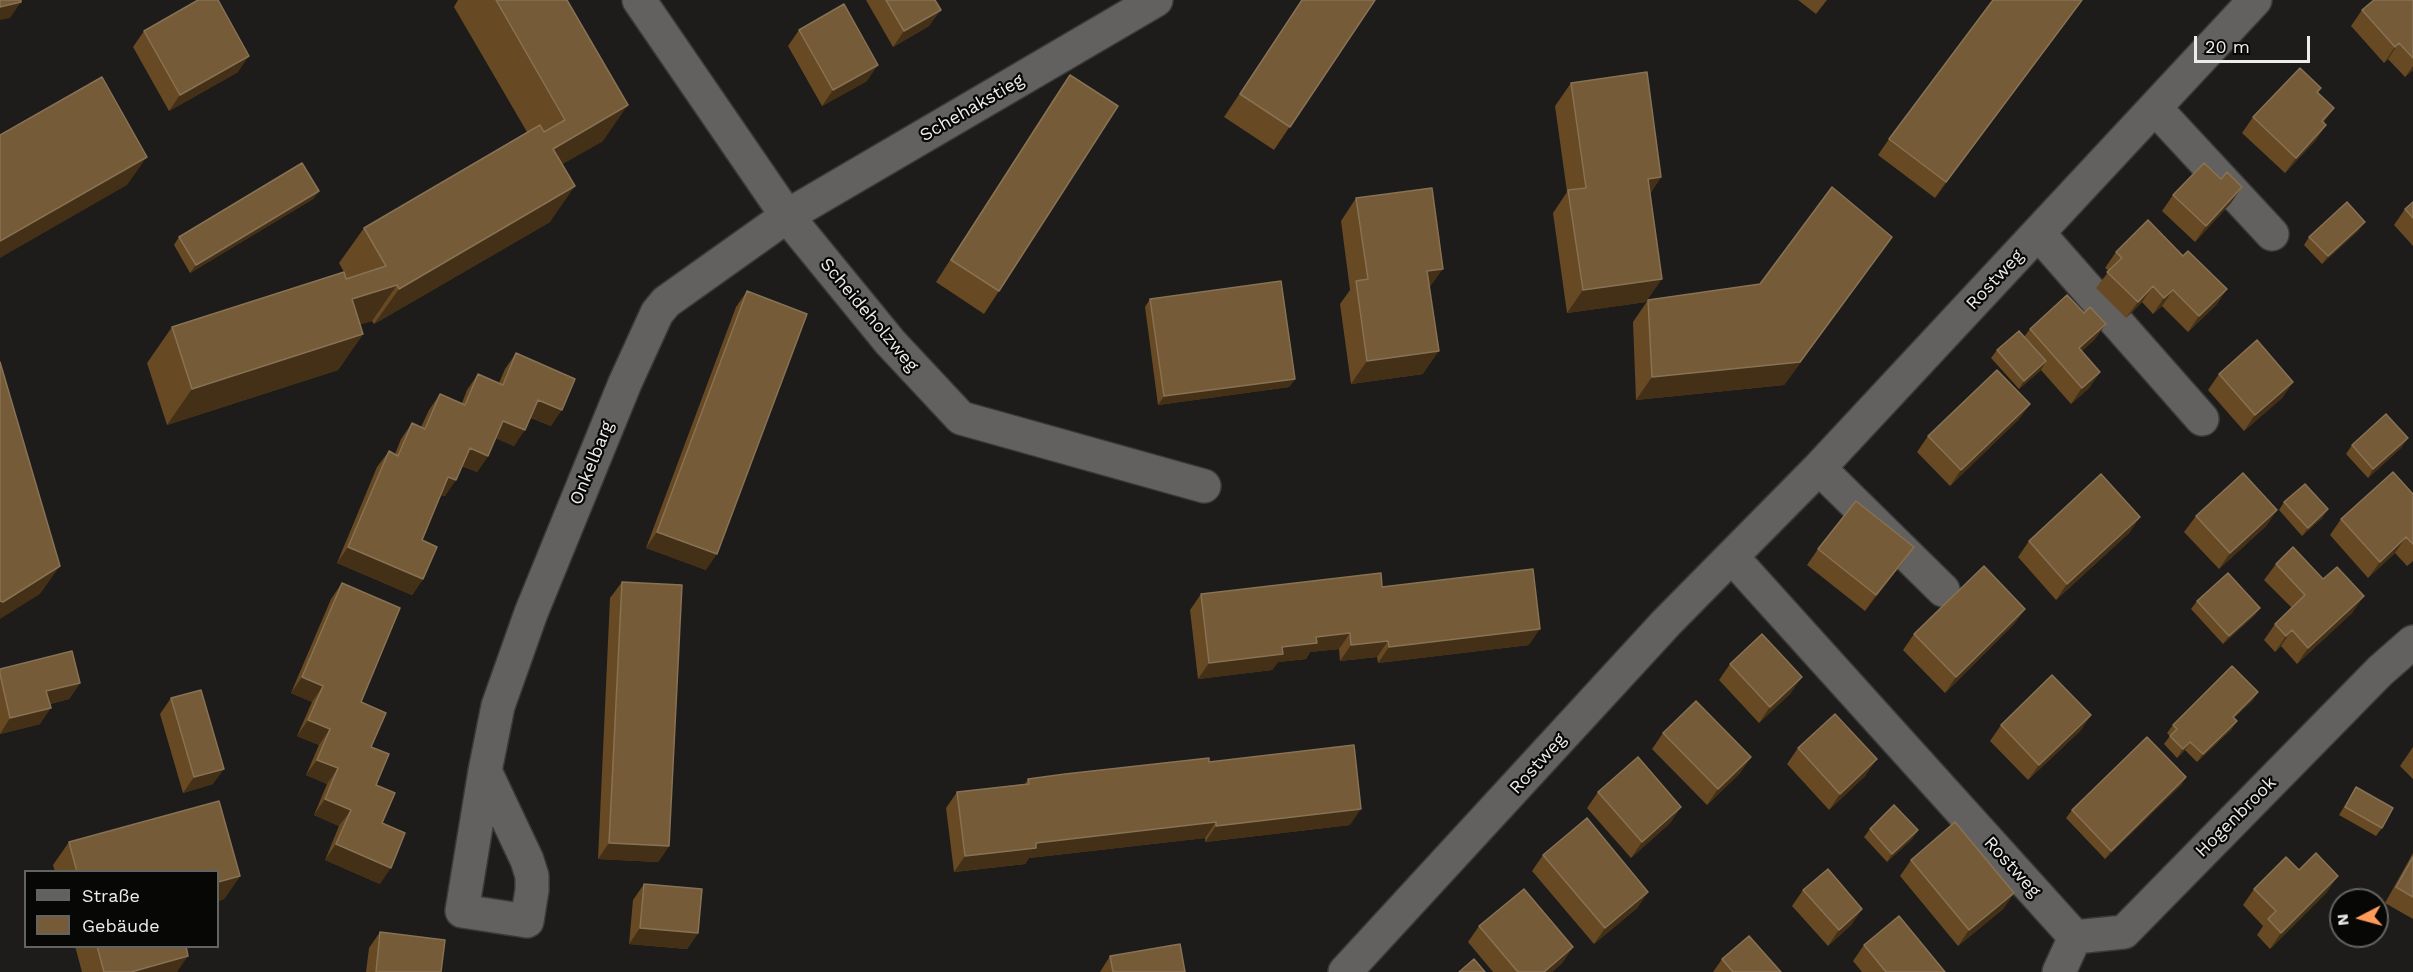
<!DOCTYPE html>
<html>
<head>
<meta charset="utf-8">
<style>
	body { margin:0 }
	#map { position:relative; width:2413px; height:972px; overflow:hidden; background:#1d1c1a; font-family:"Work Sans",sans-serif }
	canvas { display:block }
	.legend { position:absolute; left:24px; top:870px; width:195px; height:78px; box-sizing:border-box; background:#070706; border:2px solid #636361; margin:0; padding:8px 10px; list-style:none; font-size:18px; color:#ececea }
	.legend li { display:flex; align-items:center; gap:12px; height:30px }
	.legend b { width:30px; border:2px solid #636361 }
	.north { position:absolute; left:2329px; top:888px; width:60px; height:60px; box-sizing:border-box; background:#070706; border:2px solid #636361; border-radius:50%; rotate:264deg; font-size:16px; font-weight:700; line-height:24px; text-align:center; color:#ececea }
	.north::after { content:''; display:block; margin:auto; width:21px; height:27px; background:#fe9b59; clip-path:polygon(50% 0,100% 100%,50% 72%,0 100%) }
	.scale { position:absolute; left:2194px; top:36px; width:116px; height:27px; box-sizing:border-box; border:3px solid #ececea; border-top:0; padding-left:8px; font-size:18px; line-height:21px; white-space:nowrap; color:#ececea; -webkit-text-stroke:4px #070706; paint-order:stroke }
</style>
</head>
<body>
<div id="map">
<canvas width="2413" height="972"></canvas>
<ul class="legend">
<li><b style="height:8px;background:#62615f"></b>Straße</li>
<li><b style="height:16px;background:#755b38"></b>Gebäude</li>
</ul>
<div class="north">N</div>
<div class="scale">20 m</div>
</div>
<script>
const ctx = document.querySelector('canvas').getContext('2d');
ctx.lineJoin = 'round';
const toPath = rows => new Path2D(rows.map(r => 'M' + r).join(''));
function strokePath(path, color, width, dash) { ctx.strokeStyle = color; ctx.lineWidth = width; ctx.lineCap = dash ? 'butt' : 'round'; ctx.setLineDash(dash || []); ctx.stroke(path); }
function paint(path, color) { ctx.fillStyle = color; ctx.fill(path, 'evenodd'); }
function label(font, color, halo, rows, align = 'center') {
  ctx.font = font + ' "Work Sans",sans-serif'; ctx.lineWidth = 4.5; ctx.setLineDash([]); ctx.textBaseline = 'middle'; ctx.strokeStyle = halo; ctx.fillStyle = color; for (const [text, x, y, turn = 0] of rows) {
    ctx.save(); ctx.translate(x, y); ctx.rotate((+turn || 0) * Math.PI / 180); ctx.textAlign = isNaN(turn) ? turn : align; if (halo) ctx.strokeText(text, 0, 0); ctx.fillText(text, 0, 0); ctx.restore();
  }
}
const minor = toPath([
	[639,0,787,216,890,342,961,418,1204,486],
	[2155,108,2272,234],
	[2038,233,2202,419],
	[1819,468,1943,590],
	[1732,557,2075,937],
	[485,771,527,860,532,876,532,890,527,921,462,911,485,771,498,706,531,613,625,383,657,313,666,302,787,216,1156,0],
	[1345,972,1667,622,1819,468,2255,0],
	[2059,972,2075,937,2124,932,2380,671,2413,642]
]);
const wall = toPath([
	[458,0,567,0,603,141,562,164,550,222,374,324,372,321,360,324,363,334,338,370,167,425,147,363,172,327,344,272,339,263,364,228,527,132,454,7],
	[866,0,935,0,929,26,893,47],
	[1302,0,1375,0,1274,150,1224,117],
	[1798,0,1827,0,1816,14],
	[2413,0,2413,70,2405,77,2388,59,2384,63,2351,26,2362,10],
	[2072,14,1935,198,1878,155,1889,139],
	[799,30,867,81,822,106,788,46],
	[144,31,238,72,169,111,133,47],
	[1070,75,999,291,984,314,936,282,1054,98],
	[1571,83,1661,177,1650,194,1646,302,1567,313,1553,213,1567,192,1555,106],
	[2321,88,2318,93,2323,123,2326,125,2315,141,2285,173,2242,133,2253,117],
	[319,191,313,199,190,273,174,245,179,237],
	[2173,195,2231,203,2195,242,2162,211],
	[1356,198,1430,287,1423,374,1351,384,1340,304,1350,290,1341,221],
	[2413,202,2413,246,2394,225,2405,209],
	[2359,230,2322,264,2304,245,2309,237],
	[1892,237,1784,385,1636,400,1633,322,1648,300,1760,284],
	[2116,252,2183,256,2227,289,2216,305,2188,332,2162,306,2153,314,2142,302,2126,318,2096,288,2109,271,2105,268],
	[747,291,706,570,646,548,736,307],
	[1150,299,1295,379,1289,387,1158,405,1145,307],
	[2084,313,2106,324,2094,340,2082,351,2100,372,2089,388,2071,404,2041,370,2019,389,1991,358,1997,350,2024,337,2030,329],
	[516,353,551,426,531,418,514,446,496,438,488,456,477,472,462,466,445,496,441,495,422,540,423,579,412,595,337,563,377,467,389,451,395,454,401,439,412,423,421,427,429,410,440,394,462,403,467,390,478,374,499,383,505,369],
	[2219,374,2293,382,2282,398,2244,431,2208,390],
	[2030,404,2019,419,1950,486,1917,452,1928,436],
	[2352,445,2402,447,2368,478,2346,454],
	[2413,494,2413,561,2407,566,2395,553,2368,578,2330,535,2341,519],
	[2284,502,2328,509,2322,518,2302,536,2279,510],
	[2277,510,2266,526,2219,569,2184,532,2196,516],
	[2140,517,2129,533,2056,600,2018,557,2029,541],
	[1914,547,1903,562,1865,611,1807,565,1818,549],
	[2276,564,2353,612,2297,664,2281,646,2275,652,2264,640,2275,624,2292,608,2264,580],
	[622,582,669,846,658,862,598,859,610,598],
	[342,583,361,702,371,747,382,823,380,884,325,860,339,826,314,815,327,784,306,775,319,745,297,736,312,702,291,693,331,599],
	[1382,587,1529,645,1378,663,1377,657,1340,661,1339,649,1310,652,1306,659,1278,662,1272,670,1198,679,1190,610,1201,594],
	[2197,601,2260,608,2254,616,2223,644,2191,609],
	[2025,609,2014,624,1945,693,1903,650,1914,634],
	[1730,664,1791,693,1759,723,1719,680],
	[0,669,80,683,69,699,50,704,40,724,0,734],
	[2258,692,2252,701,2234,718,2232,729,2197,762,2185,750,2177,758,2164,744,2170,736,2167,733,2173,725],
	[171,698,213,784,183,793,160,714],
	[2091,715,2080,731,2028,780,1990,741,2001,725],
	[1663,733,1751,757,1740,773,1707,805,1652,749],
	[2413,747,2413,779,2400,766],
	[1798,748,1866,775,1829,810,1787,764],
	[1209,762,1350,825,1205,842,1205,838,1029,858,1025,864,954,872,946,808,957,792,1025,784,1028,779],
	[2186,777,2181,785,2105,859,2066,818,2072,810],
	[2356,787,2382,828,2376,836,2339,815],
	[1598,792,1681,807,1670,823,1631,858,1587,808],
	[219,801,240,876,224,899,218,901,218,872,55,872,53,865,69,842],
	[1870,829,1918,830,1912,839,1887,862,1864,837],
	[2413,853,2413,919,2385,903],
	[1543,855,1648,892,1637,908,1594,944,1532,871],
	[1911,860,2014,893,2003,909,1958,946,1900,876],
	[2299,870,2327,892,2270,949,2257,935,2263,926,2243,905,2254,889],
	[644,884,698,933,687,949,629,944,633,900],
	[1803,890,1862,909,1851,925,1828,946,1792,906],
	[1479,926,1573,947,1562,963,1552,972,1493,972,1468,942],
	[380,932,441,972,366,972,369,948],
	[1864,945,1945,972,1862,972,1853,961],
	[75,946,186,946,177,972,82,972],
	[1110,956,1185,972,1100,972],
	[1722,959,1781,972,1713,972]
]);
const shadedWall = toPath([
	[2082,0,2072,14,1935,198,1946,182],
	[21,2,10,18,0,20,0,7],
	[941,10,929,26,893,47,904,31],
	[2399,43,2388,59,2384,63,2395,47],
	[249,56,238,72,169,111,180,95],
	[878,65,867,81,822,106,833,90],
	[2413,66,2413,70,2405,77],
	[628,105,603,141,528,184,553,149],
	[2334,108,2323,124,2322,121],
	[2326,125,2315,141,2285,173,2296,158],
	[147,157,127,185,0,258,0,241],
	[1661,177,1646,200,1648,179],
	[575,186,550,222,374,324,399,289],
	[2242,187,2231,203,2195,242,2206,226],
	[319,191,313,199,190,273,196,265],
	[2365,222,2359,230,2322,264,2328,256],
	[1892,237,1784,385,1636,400,1652,377],
	[1443,269,1427,291,1427,271],
	[1662,279,1646,302,1567,313,1583,290],
	[397,285,372,321,327,335,352,299],
	[2153,286,2142,302,2126,318,2138,302],
	[2227,289,2216,305,2188,332,2199,316],
	[2173,290,2162,306,2153,314,2164,298],
	[2106,324,2094,340,2068,364,2079,348],
	[363,334,338,370,167,425,192,389],
	[1439,351,1423,374,1351,384,1367,361],
	[2046,361,2041,370,2019,389,2024,381],
	[2100,372,2089,388,2071,404,2082,388],
	[1295,379,1289,387,1158,405,1164,396],
	[2293,382,2282,398,2244,431,2255,415],
	[538,400,562,410,551,426,527,416],
	[2030,404,2019,419,1950,486,1961,470],
	[503,421,525,430,514,446,492,437],
	[2408,438,2402,447,2368,478,2373,469],
	[470,448,488,456,477,472,459,464],
	[448,477,456,480,445,496,437,493],
	[2328,509,2322,518,2302,536,2308,528],
	[2277,510,2266,526,2219,569,2230,553],
	[2140,517,2129,533,2056,600,2067,584],
	[657,532,717,554,706,570,646,548],
	[2406,537,2395,553,2368,578,2380,562],
	[348,547,423,579,412,595,337,563],
	[1914,547,1903,562,1865,611,1876,595],
	[60,566,40,594,0,619,0,601],
	[2364,596,2353,612,2297,664,2308,648],
	[2260,608,2254,616,2223,644,2229,636],
	[2025,609,2014,624,1945,693,1956,677],
	[1540,629,1529,645,1378,663,1389,647],
	[2292,630,2281,646,2275,652,2286,636],
	[1350,633,1339,649,1310,652,1306,659,1278,662,1272,670,1198,679,1209,663,1316,637],
	[1388,641,1377,657,1340,661,1351,645],
	[302,677,323,686,312,702,291,693],
	[1802,677,1791,693,1759,723,1770,707],
	[80,683,69,699,35,707,46,691],
	[2258,692,2252,701,2227,725,2233,717],
	[51,708,40,724,0,734,10,718],
	[2091,715,2080,731,2028,780,2039,765],
	[308,720,330,729,319,745,297,736],
	[2237,721,2232,729,2197,762,2203,754],
	[2190,742,2185,750,2177,758,2183,749],
	[1751,757,1740,773,1707,805,1718,789],
	[1877,759,1866,775,1829,810,1840,794],
	[317,760,338,768,327,784,306,775],
	[224,769,213,784,183,793,194,777],
	[2186,777,2181,785,2105,859,2111,851],
	[325,799,351,810,339,826,314,815],
	[1681,807,1670,823,1631,858,1642,842],
	[1361,809,1350,825,1205,842,1216,826],
	[1216,822,1205,838,1029,858,1025,864,954,872,965,856,1036,843],
	[1918,830,1912,839,1887,862,1892,854],
	[609,843,669,846,658,862,598,859],
	[336,844,391,868,380,884,325,860],
	[240,876,224,899,218,901,218,882],
	[2338,876,2327,892,2270,949,2281,933],
	[1648,892,1637,908,1594,944,1605,928],
	[2014,893,2003,909,1958,946,1969,930],
	[1862,909,1851,925,1828,946,1839,930],
	[640,928,698,933,687,949,629,944],
	[1573,947,1562,963,1552,972,1544,972],
	[188,956,177,972,131,972]
]);
const building = toPath([
	[0,0,21,0,21,2,0,7,0,0],
	[198,0,218,0,249,56,180,95,144,31,198,0],
	[496,0,567,0,628,105,553,149,575,186,399,289,397,285,352,299,363,334,192,389,172,327,344,272,346,279,386,266,364,228,540,125,544,132,565,120,496,0],
	[886,0,935,0,941,10,904,31,886,0],
	[1302,0,1375,0,1290,127,1240,94,1302,0],
	[1993,0,2082,0,1946,182,1889,139,1993,0],
	[2374,0,2413,0,2413,58,2399,43,2395,47,2362,10,2374,0],
	[844,4,878,65,833,90,799,30,844,4],
	[2300,68,2321,88,2317,92,2334,108,2322,121,2326,125,2296,158,2253,117,2300,68],
	[1647,72,1661,177,1648,179,1662,279,1583,290,1568,190,1586,188,1571,83,1647,72],
	[1070,75,1118,106,999,291,951,260,1070,75],
	[102,77,147,157,0,241,0,135,102,77],
	[302,163,319,191,196,265,179,237,302,163],
	[2204,163,2221,179,2227,172,2242,187,2206,226,2173,195,2204,163],
	[1832,187,1892,237,1800,362,1652,377,1648,300,1760,284,1832,187],
	[1432,188,1443,269,1427,271,1439,351,1367,361,1356,281,1368,279,1356,198,1432,188],
	[2347,202,2365,222,2328,256,2309,237,2347,202],
	[2413,202,2413,218,2405,209,2413,202],
	[2148,220,2183,256,2188,251,2227,289,2199,316,2173,290,2164,298,2153,286,2138,302,2107,272,2122,258,2116,252,2148,220],
	[1281,281,1295,379,1164,396,1150,299,1281,281],
	[747,291,807,314,717,554,657,532,747,291],
	[2067,295,2084,313,2090,307,2106,324,2079,348,2100,372,2082,388,2030,329,2067,295],
	[2019,331,2046,361,2024,381,1997,350,2019,331],
	[2257,340,2293,382,2255,415,2219,374,2257,340],
	[516,353,575,379,562,410,538,400,525,430,503,421,488,456,470,448,456,480,448,477,422,540,437,547,423,579,348,547,389,451,398,456,412,423,425,429,440,394,465,405,478,374,503,385,516,353],
	[0,362,60,566,3,602,0,601,0,362],
	[1997,370,2030,404,1961,470,1928,436,1997,370],
	[2386,414,2408,438,2373,469,2352,445,2386,414],
	[2393,472,2413,494,2413,544,2406,537,2380,562,2341,519,2393,472],
	[2243,473,2277,510,2230,553,2196,516,2243,473],
	[2101,474,2140,517,2067,584,2029,541,2101,474],
	[2305,484,2328,509,2308,528,2284,502,2305,484],
	[1856,501,1914,547,1876,595,1818,549,1856,501],
	[2293,547,2323,579,2337,567,2364,596,2308,648,2292,630,2286,636,2275,624,2305,595,2276,564,2293,547],
	[1984,566,2025,609,1956,677,1914,634,1984,566],
	[1533,569,1540,629,1389,647,1388,641,1351,645,1350,633,1316,637,1317,643,1282,647,1283,654,1209,663,1201,594,1381,573,1382,587,1533,569],
	[2228,573,2260,608,2229,636,2197,601,2228,573],
	[622,582,682,585,669,846,609,843,622,582],
	[342,583,400,608,361,702,386,713,371,747,389,754,376,785,395,793,382,823,405,833,391,868,336,844,351,810,325,799,338,768,317,760,330,729,308,720,323,686,302,677,342,583],
	[1762,634,1802,677,1770,707,1730,664,1762,634],
	[72,651,80,683,46,691,51,708,10,718,0,674,0,669,72,651],
	[2232,666,2258,692,2233,717,2237,721,2203,754,2190,742,2183,749,2170,736,2177,729,2173,725,2232,666],
	[2052,675,2091,715,2039,765,2001,725,2052,675],
	[201,690,224,769,194,777,171,698,201,690],
	[1696,701,1751,757,1718,789,1663,733,1696,701],
	[1835,714,1877,759,1840,794,1798,748,1835,714],
	[2147,737,2186,777,2111,851,2072,810,2147,737],
	[1354,745,1361,809,1216,826,1216,822,1036,843,1036,848,965,856,957,792,1029,784,1028,779,1065,774,1209,758,1209,762,1354,745],
	[1638,757,1681,807,1642,842,1598,792,1638,757],
	[2356,787,2393,808,2382,828,2345,807,2356,787],
	[219,801,240,876,218,882,218,872,77,872,69,842,219,801],
	[1894,805,1918,830,1892,854,1870,829,1894,805],
	[1587,818,1648,892,1605,928,1543,855,1587,818],
	[1955,822,2014,893,1969,930,1911,860,1955,822],
	[2316,853,2338,876,2281,933,2268,919,2276,911,2254,889,2286,857,2299,870,2316,853],
	[2413,857,2413,897,2396,887,2413,857],
	[1828,869,1862,909,1839,930,1803,890,1828,869],
	[644,884,702,889,698,933,640,928,644,884],
	[1524,889,1573,947,1544,972,1518,972,1479,926,1524,889],
	[1899,916,1945,972,1886,972,1864,945,1899,916],
	[380,932,445,940,441,972,376,972,380,932],
	[1749,936,1781,972,1733,972,1722,959,1749,936],
	[1180,944,1185,972,1113,972,1110,956,1180,944],
	[97,946,186,946,188,956,131,972,104,972,97,946],
	[1474,959,1485,972,1459,972,1474,959]
]);
const streetNames = [
	["Schehakstieg",972,108,-30],
	["Rostweg",1995,280,-47],
	["Scheideholzweg",869,315,50],
	["Onkelbarg",592,463,-68],
	["Rostweg",1538,764,-48],
	["Hogenbrook",2236,817,-45],
	["Rostweg",2012,867,48]
];
strokePath(minor, '#393938', 36);
strokePath(minor, '#62615f', 33);
paint(wall, '#674923');
paint(shadedWall, '#433016');
paint(building, '#755b38');
strokePath(building, '#887254', 1.5);
label('18px', '#ececea', '#070706', streetNames);
</script>
</body>
</html>
